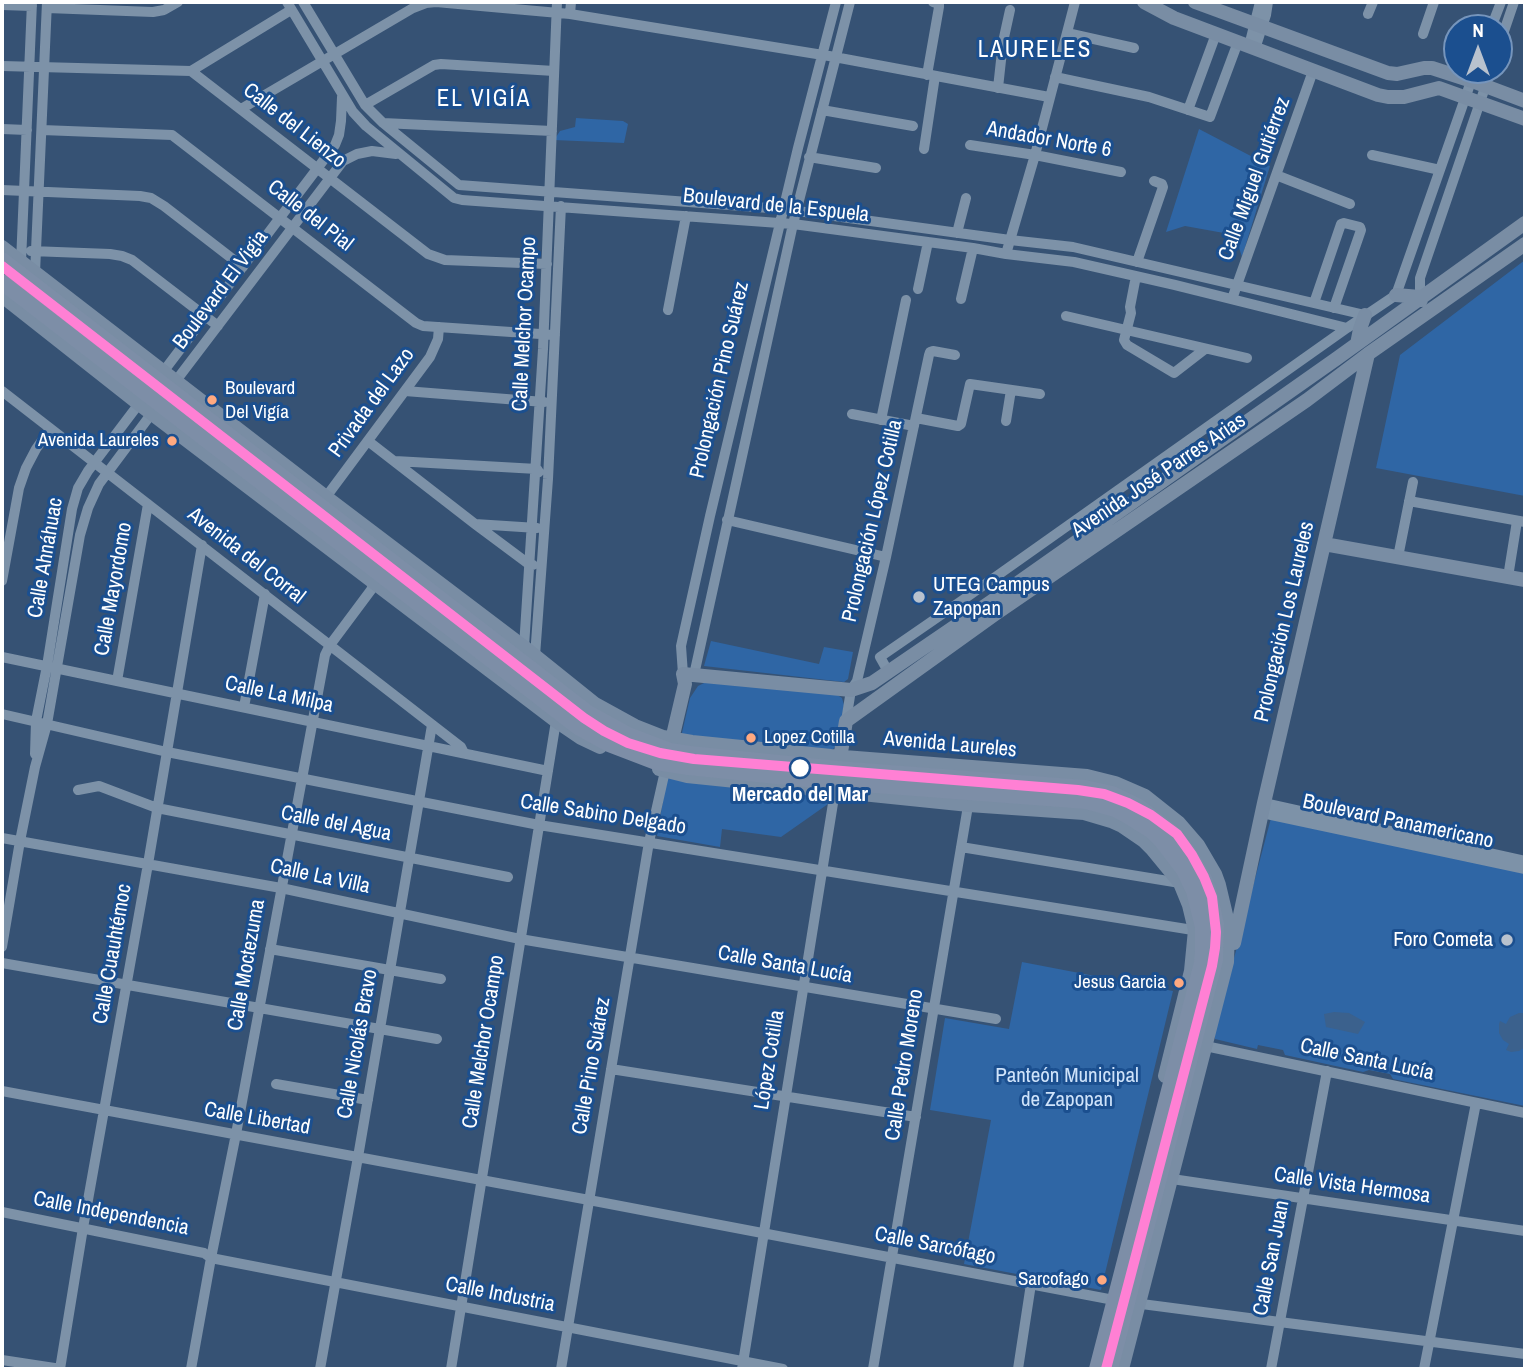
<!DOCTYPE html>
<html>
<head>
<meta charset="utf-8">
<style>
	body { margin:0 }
	#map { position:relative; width:1527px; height:1371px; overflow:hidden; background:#365274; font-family:"Archivo Narrow",sans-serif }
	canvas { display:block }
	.frame { position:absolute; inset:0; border:4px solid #fff; pointer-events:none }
	.north { position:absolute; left:1443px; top:14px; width:70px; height:70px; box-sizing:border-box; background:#1b4f8f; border:2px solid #7695bc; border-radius:50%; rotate:0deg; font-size:19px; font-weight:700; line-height:28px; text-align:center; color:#fff }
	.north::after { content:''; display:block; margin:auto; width:24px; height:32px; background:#b9c2ce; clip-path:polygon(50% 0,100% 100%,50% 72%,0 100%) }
</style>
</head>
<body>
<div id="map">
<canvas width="1527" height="1371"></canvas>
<div class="frame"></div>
<div class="north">N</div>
</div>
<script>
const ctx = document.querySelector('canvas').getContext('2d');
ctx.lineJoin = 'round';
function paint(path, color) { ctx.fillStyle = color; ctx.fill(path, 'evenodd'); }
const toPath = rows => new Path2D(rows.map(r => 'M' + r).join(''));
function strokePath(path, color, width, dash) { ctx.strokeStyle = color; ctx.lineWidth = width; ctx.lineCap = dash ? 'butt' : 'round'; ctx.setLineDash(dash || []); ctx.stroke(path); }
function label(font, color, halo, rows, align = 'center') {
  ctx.font = font + ' "Archivo Narrow",sans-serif'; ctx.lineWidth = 6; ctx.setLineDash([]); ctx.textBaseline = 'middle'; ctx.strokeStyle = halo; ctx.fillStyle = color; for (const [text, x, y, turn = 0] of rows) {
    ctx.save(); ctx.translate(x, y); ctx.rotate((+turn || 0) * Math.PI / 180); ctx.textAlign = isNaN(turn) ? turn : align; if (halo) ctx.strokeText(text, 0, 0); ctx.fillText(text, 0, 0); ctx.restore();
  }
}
const green = toPath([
	[576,118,623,121,628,124,624,143,554,140,560,131,575,127],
	[1199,129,1270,166,1242,257,1235,235,1185,226,1166,232],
	[1525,260,1525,496,1376,468,1400,355],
	[711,641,819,664,824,647,853,652,848,679,844,682,704,666],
	[706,682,836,694,842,698,844,705,837,745,832,750,681,737,690,698,698,686],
	[667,777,829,793,828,804,781,837,722,829,720,847,657,836],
	[1271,818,1525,871,1525,1106,1393,1079,1390,1074,1369,1070,1363,1072,1285,1055,1283,1050,1258,1045,1257,1049,1215,1039,1214,1034],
	[1022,962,1173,991,1101,1290,964,1264,991,1120,930,1110,945,1018,1009,1029]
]);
const water = toPath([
	[1334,1012,1349,1013,1365,1022,1358,1034,1326,1027,1324,1014],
	[1519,1013,1525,1013,1525,1047,1519,1051,1511,1052,1506,1050,1509,1044,1503,1040,1499,1033,1499,1024,1500,1021,1506,1024,1510,1017]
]);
const street = toPath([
	[287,2,353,112,366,126,454,198,462,200,793,224,973,248,1006,254,1074,262,1175,285,1347,328],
	[303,2,365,105,383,123,459,185,783,209,1010,240,1073,247,1365,315],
	[2,5,32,6],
	[47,8,153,12,164,10,178,2],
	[570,14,571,2],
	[1368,14,1373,2],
	[1491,28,1501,2],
	[1067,33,1134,48],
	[1423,34,1434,2],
	[1249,46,1260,2],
	[1499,46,1514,2],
	[1255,49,1266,15,1268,2],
	[2,66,191,71,428,254,445,260,547,264],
	[191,71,291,10],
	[927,75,939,7,939,4,933,2],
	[1055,77,1149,97,1210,117,1238,42],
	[998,88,1003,42,1010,10],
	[365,105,434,65,441,64,554,71],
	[241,109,413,8,426,3,436,2,570,14,829,56,1049,97],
	[822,110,913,126],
	[1188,110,1216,34],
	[383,123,552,131],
	[2,129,27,130],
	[42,130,172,135,416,323,423,326,555,335],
	[970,145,1035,155,1121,172],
	[924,149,935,76],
	[1372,155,1440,170],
	[809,157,876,168],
	[1276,175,1350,204],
	[2,190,140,196,151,198,164,206,243,267],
	[957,233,966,198],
	[31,251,110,254,122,256,132,260,218,326],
	[1006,254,1035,155,1075,2],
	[21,262,32,2],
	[1137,262,1163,187,1162,184,1154,181],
	[35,273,47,2],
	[1136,276,1130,307,1131,313,1124,340,1127,345,1174,373,1205,349],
	[918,289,928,242],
	[1420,297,1420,278,1491,70],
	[961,299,973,248],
	[1232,299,1313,71],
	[1314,303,1341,224,1344,223,1360,227,1361,230,1334,308],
	[668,310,686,216],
	[1066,316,1247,358],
	[172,386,343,161,357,154,372,151,396,154],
	[2,391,461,747,464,753],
	[405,391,544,402],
	[852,414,914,426],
	[916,418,958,426,961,424,970,384,1040,394],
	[881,420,906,300],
	[1006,421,1011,390],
	[368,441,475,524,530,565,533,565],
	[395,461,537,469,539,472],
	[326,497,430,357,438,339,439,327],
	[1409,501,1525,522],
	[727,520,886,557],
	[475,524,537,528],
	[1398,557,1413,482],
	[1508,577,1517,521],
	[2,581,19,488,26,468,36,449,50,429],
	[524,647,543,349,557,2],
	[535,656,548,479,561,206],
	[2,657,548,771],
	[889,673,880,657,967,597,1347,328,1396,295,1475,70],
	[683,674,681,646,710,516,798,148,836,2],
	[694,675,793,224,850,2],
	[117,681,148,504],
	[244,707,265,594],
	[2,714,167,752,539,825,1199,931],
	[846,721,851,690,857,681,886,557,929,355,930,352,933,351,955,355],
	[35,754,36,721,47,666,72,509,78,488,88,471,335,145,339,135,341,121,342,97],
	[78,790,99,786,157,808,508,877],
	[1264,803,1525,861],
	[1262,813,1525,869],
	[2,838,281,888,520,939,996,1019],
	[961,847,1180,883],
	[2,947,20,841,35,767,47,724,80,535,88,508,99,484,155,409],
	[270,949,441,979],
	[2,963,437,1039],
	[1201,1044,1210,1047,1525,1113],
	[611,1069,916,1117],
	[276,1084,368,1100],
	[2,1091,589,1200,1119,1301],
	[1172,1179,1525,1231],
	[2,1212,204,1253,211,1258,783,1369],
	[1134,1303,1525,1354],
	[2,1360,61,1369],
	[60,1369,83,1228,148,864,202,545],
	[191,1369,211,1258,236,1134,325,655,330,645,371,590,374,582],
	[320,1369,358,1157,432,725],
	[451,1369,556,721],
	[561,1369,649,842,665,771],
	[742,1369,835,791],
	[873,1369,969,800],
	[1018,1369,1031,1284],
	[1271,1369,1327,1071],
	[1424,1369,1476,1103]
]);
const secondary = toPath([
	[1144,2,1174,18,1378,95,1388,97,1404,97,1439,88,1525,119],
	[1195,2,1388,73,1397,74,1424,68,1432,68,1472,81,1525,101],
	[2,247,326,497,524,647,595,704,635,726,663,737,692,742,831,756,1087,776,1115,783,1145,796,1179,823,1198,845,1215,874,1219,885,1228,923,1227,962,1122,1369],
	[1396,295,1420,297,1421,300],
	[2,296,139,404,556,721,581,738,600,747],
	[1357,344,1360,329,1365,315],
	[1324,544,1525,580],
	[670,748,685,684,683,674,851,690,872,683,995,599,1336,359,1525,223],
	[839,765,846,721,995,614,1307,400,1368,354,1525,244],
	[659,769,687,776,969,805,1084,813,1111,821,1122,826,1144,841,1152,849,1180,883,1189,905,1195,930,1191,971,1165,1076],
	[1234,943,1264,803,1368,354]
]);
const primary = toPath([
	[2,260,588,713,628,735,670,751,690,754,838,769,1085,788,1112,794,1139,807,1170,831,1188,852,1204,879,1208,889,1216,924,1215,960,1110,1369],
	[2,282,578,727,609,744,656,762,688,767,836,782,1086,801,1115,809,1128,816,1152,831,1161,840,1184,870,1194,891,1203,927,1203,951,1202,963,1097,1369]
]);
const metro1 = toPath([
	[2,266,584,718,604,731,628,743,660,753,694,759,1078,790,1104,794,1128,803,1151,815,1177,834,1192,855,1204,877,1212,897,1216,932,1215,948,1212,966,1106,1369]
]);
const markers = [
	[212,400,6,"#ffa980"],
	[172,441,6,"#ffa980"],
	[919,597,7,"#b9c2ce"],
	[751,738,6,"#ffa980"],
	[800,768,10,"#fff"],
	[1507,940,7,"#b9c2ce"],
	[1179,983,6,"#ffa980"],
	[1102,1280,6,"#ffa980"]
];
const busNames = [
	["Boulevard",225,389,"left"],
	["Del Vigía",225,413,"left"],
	["Avenida Laureles",159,441],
	["Lopez Cotilla",764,738,"left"],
	["Jesus Garcia",1166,983],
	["Sarcofago",1089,1280]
];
const streetNames = [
	["Calle del Lienzo",294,126,38],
	["Andador Norte 6",1049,140,10],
	["Calle Miguel Gutiérrez",1255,179,-70],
	["Boulevard de la Espuela",776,206,6],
	["Calle del Pial",310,216,38],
	["Boulevard El Vigia",221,290,-53],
	["Calle Melchor Ocampo",525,324,-87],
	["Prolongación Pino Suárez",720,380,-77],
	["Privada del Lazo",372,403,-54],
	["Avenida José Parres Arias",1159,476,-34],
	["Prolongación López Cotilla",873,521,-77],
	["Avenida del Corral",246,556,38],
	["Calle Ahnáhuac",46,558,-80],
	["Calle Mayordomo",114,589,-80],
	["Prolongación Los Laureles",1285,622,-77],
	["Calle La Milpa",279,695,12],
	["Avenida Laureles",950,745,5],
	["Calle Sabino Delgado",603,815,9],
	["Boulevard Panamericano",1398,822,12],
	["Calle del Agua",336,824,11],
	["Calle La Villa",320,877,12],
	["Calle Cuauhtémoc",113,954,-80],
	["Calle Moctezuma",247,965,-80],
	["Calle Santa Lucía",785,965,10],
	["Calle Melchor Ocampo",484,1042,-81],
	["Calle Nicolás Bravo",358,1044,-80],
	["López Cotilla",770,1060,-81],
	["Calle Santa Lucía",1367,1060,12],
	["Calle Pedro Moreno",905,1065,-81],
	["Calle Pino Suárez",592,1066,-80],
	["Calle Libertad",257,1119,10],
	["Calle Vista Hermosa",1352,1186,8],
	["Calle Independencia",111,1214,11],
	["Calle Sarcófago",935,1246,11],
	["Calle San Juan",1272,1258,-79],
	["Calle Industria",500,1295,11]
];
const poiNames = [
	["UTEG Campus",933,585],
	["Zapopan",933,609],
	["Foro Cometa",1493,940,"right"]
];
const stopNames = [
	["Mercado del Mar",800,795]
];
const parkNames = [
	["Panteón Municipal",1067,1076],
	["de Zapopan",1067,1100]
];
const neighbourhoodNames = [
	["LAURELES",1035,51],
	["EL VIGÍA",484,100]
];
paint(green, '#2f66a5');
paint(water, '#3b618d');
strokePath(street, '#7d92a8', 10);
strokePath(secondary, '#798da4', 14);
strokePath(primary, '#7d8ea7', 16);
strokePath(metro1, '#ff80d4', 10);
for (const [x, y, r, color] of markers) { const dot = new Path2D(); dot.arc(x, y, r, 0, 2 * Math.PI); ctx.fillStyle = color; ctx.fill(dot); strokePath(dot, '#1b4f8f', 2.5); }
label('19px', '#fff', '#1b4f8f', busNames, 'right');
label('21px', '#fff', '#1b4f8f', streetNames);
label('21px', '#fff', '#1b4f8f', poiNames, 'left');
label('bold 21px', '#fff', '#1b4f8f', stopNames);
label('21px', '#cfe3fa', '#1b4f8f', parkNames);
ctx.letterSpacing = '2px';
label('23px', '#fff', '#1b4f8f', neighbourhoodNames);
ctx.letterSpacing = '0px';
</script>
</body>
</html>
